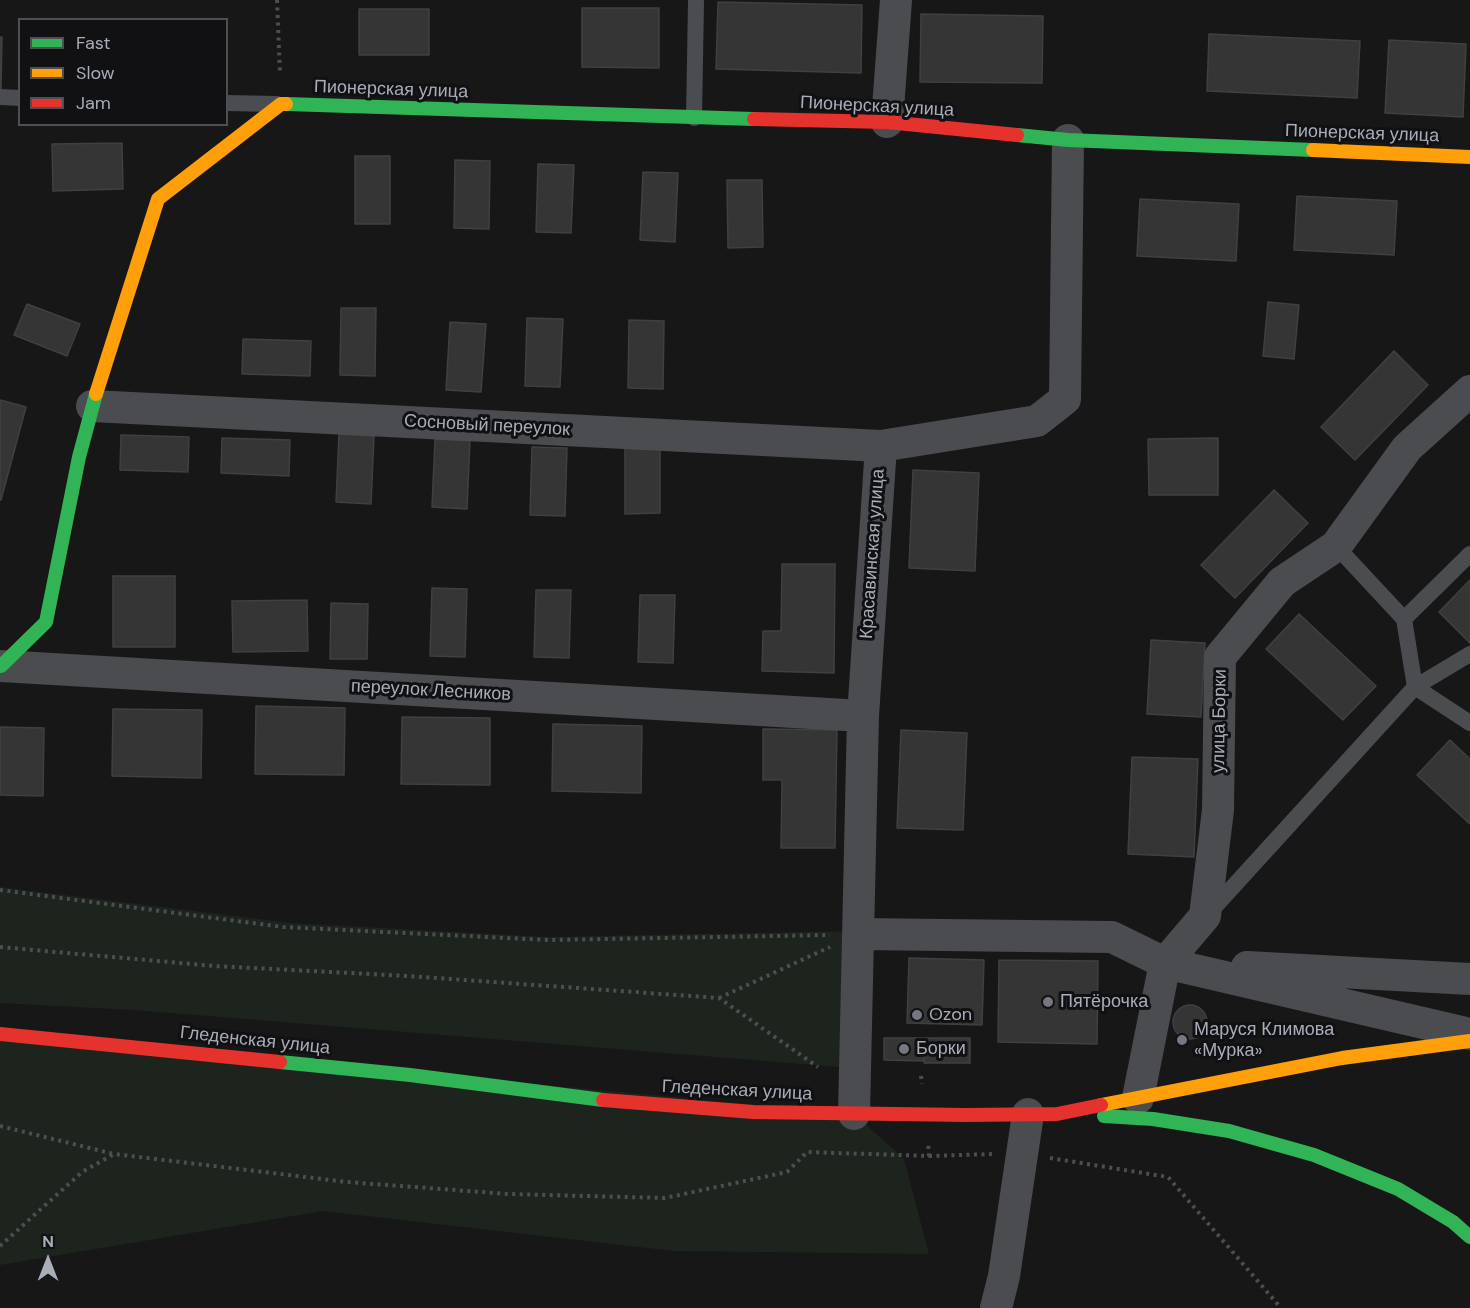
<!DOCTYPE html>
<html>
<head>
<meta charset="utf-8">
<style>
	body { margin:0 }
	#map { position:relative; width:1470px; height:1308px; overflow:hidden; background:#171717; font-family:"DM Sans",sans-serif }
	canvas { display:block }
	.legend { position:absolute; left:18px; top:18px; width:210px; height:108px; box-sizing:border-box; background:#111113; border:2px solid #4d4f55; margin:0; padding:8px 10px; list-style:none; font-size:18px; color:#a8adb8 }
	.legend li { display:flex; align-items:center; gap:12px; height:30px }
	.legend b { width:30px; border:2px solid #4d4f55 }
	.north { position:absolute; left:18px; top:1230px; width:60px; height:60px; -webkit-text-stroke:4px #111113; paint-order:stroke; rotate:0deg; font-size:16px; font-weight:700; line-height:24px; text-align:center; color:#a8adb8 }
	.north::after { content:''; display:block; margin:auto; width:21px; height:27px; background:#a8adb8; clip-path:polygon(50% 0,100% 100%,50% 72%,0 100%) }
</style>
</head>
<body>
<div id="map">
<canvas width="1470" height="1308"></canvas>
<ul class="legend">
<li><b style="height:8px;background:#30b455"></b>Fast</li>
<li><b style="height:8px;background:#ff9f0a"></b>Slow</li>
<li><b style="height:8px;background:#e5322d"></b>Jam</li>
</ul>
<div class="north">N</div>
</div>
<script>
const ctx = document.querySelector('canvas').getContext('2d');
ctx.lineJoin = 'round';
function paint(path, color) { ctx.fillStyle = color; ctx.fill(path, 'evenodd'); }
const toPath = rows => new Path2D(rows.map(r => 'M' + r).join(''));
function strokePath(path, color, width, dash) { ctx.strokeStyle = color; ctx.lineWidth = width; ctx.lineCap = dash ? 'butt' : 'round'; ctx.setLineDash(dash || []); ctx.stroke(path); }
function label(font, color, halo, rows, align = 'center') {
  ctx.font = font + ' "DM Sans",sans-serif'; ctx.lineWidth = 6; ctx.setLineDash([]); ctx.textBaseline = 'middle'; ctx.strokeStyle = halo; ctx.fillStyle = color; for (const [text, x, y, turn = 0] of rows) {
    ctx.save(); ctx.translate(x, y); ctx.rotate((+turn || 0) * Math.PI / 180); ctx.textAlign = isNaN(turn) ? turn : align; if (halo) ctx.strokeText(text, 0, 0); ctx.fillText(text, 0, 0); ctx.restore();
  }
}
const green = toPath([
	[0,887,291,923,548,937,855,931,852,1068,134,1010,0,1003],
	[0,1034,854,1114,904,1159,929,1254,674,1251,323,1211,0,1265]
]);
const building = toPath([
	[718,2,862,5,861,73,716,69,718,2],
	[582,8,659,8,659,68,582,67,582,8],
	[359,9,429,9,429,55,359,55,359,9],
	[921,14,1043,16,1042,83,920,82,921,14],
	[1209,34,1360,41,1357,98,1207,91,1209,34],
	[0,37,2,37,1,89,0,89,0,37],
	[1389,40,1466,44,1463,117,1385,113,1389,40],
	[122,143,123,189,53,191,52,144,122,143],
	[355,156,390,156,390,224,355,224,355,156],
	[455,160,490,161,489,229,454,228,455,160],
	[538,164,574,165,571,233,536,232,538,164],
	[643,172,678,173,675,242,640,240,643,172],
	[727,180,762,180,763,247,728,248,727,180],
	[1297,196,1397,201,1394,255,1294,250,1297,196],
	[1140,199,1239,204,1236,261,1137,256,1140,199],
	[1268,302,1299,305,1294,359,1263,356,1268,302],
	[27,304,80,324,67,356,14,335,27,304],
	[341,308,376,308,375,376,340,375,341,308],
	[527,318,563,319,560,387,525,386,527,318],
	[629,320,664,321,663,389,628,388,629,320],
	[450,322,486,324,481,392,446,390,450,322],
	[243,339,311,341,310,376,242,374,243,339],
	[1394,351,1428,385,1355,460,1321,427,1394,351],
	[0,400,26,407,1,500,0,500,0,400],
	[339,434,374,436,371,504,336,502,339,434],
	[121,435,189,437,188,472,120,470,121,435],
	[222,438,290,440,289,476,221,473,222,438],
	[1218,438,1218,495,1149,495,1148,439,1218,438],
	[435,439,470,441,467,509,432,507,435,439],
	[625,445,660,445,660,513,625,514,625,445],
	[532,447,567,448,565,516,530,515,532,447],
	[913,470,979,473,975,571,909,568,913,470],
	[1274,490,1308,523,1235,598,1201,565,1274,490],
	[782,564,835,564,834,673,762,671,763,631,781,631,782,564],
	[113,576,175,576,175,647,113,647,113,576],
	[1470,580,1470,643,1439,612,1470,580],
	[432,588,467,589,465,657,430,656,432,588],
	[536,590,571,590,569,658,534,657,536,590],
	[640,595,675,595,673,663,638,662,640,595],
	[307,600,308,651,233,652,232,601,307,600],
	[331,603,368,604,367,659,330,659,331,603],
	[1299,614,1376,686,1343,720,1266,649,1299,614],
	[1151,640,1205,643,1201,717,1147,714,1151,640],
	[256,706,345,708,344,775,255,774,256,706],
	[113,709,202,710,201,778,112,776,113,709],
	[402,717,490,718,490,785,401,784,402,717],
	[553,724,642,726,641,793,552,791,553,724],
	[0,727,44,728,43,796,0,795,0,727],
	[763,729,837,730,835,848,781,848,782,780,763,780,763,729],
	[901,730,967,733,963,830,897,828,901,730],
	[1450,740,1470,759,1470,824,1417,775,1450,740],
	[1132,757,1198,759,1194,857,1128,854,1132,757],
	[909,958,984,960,982,1025,907,1023,909,958],
	[999,960,1098,961,1097,1044,998,1042,999,960],
	'1173 1022a17 17 0 1 1 34 0a17 17 0 1 1-34 0Z',
	[884,1038,924,1038,924,1061,884,1060,884,1038],
	[924,1038,970,1038,970,1063,924,1063,924,1038]
]);
const path = toPath([
	[277,0,280,74],
	[0,890,283,927,548,940,830,935],
	[0,947,214,966,408,976,719,998,818,1067],
	[719,998,830,947],
	[921,1076,922,1084],
	[0,1126,114,1154],
	[929,1156,994,1154],
	[1050,1158,1168,1177,1281,1308],
	[0,1246,82,1172,114,1154,347,1182,508,1194,665,1198,787,1172,807,1152,929,1156,928,1142]
]);
const lane = toPath([
	[0,97,20,98],
	[226,103,277,104],
	[694,118,696,2],
	[1336,546,1404,619,1415,687,1470,723],
	[1404,619,1470,554],
	[1210,912,1415,687,1470,654]
]);
const street = toPath([
	[887,122,896,0],
	[92,406,881,446],
	[0,666,863,716],
	[858,934,1112,937,1165,963,1470,1034],
	[1247,967,1470,979],
	[1138,1098,1165,963,1205,916,1218,810,1220,657,1282,582,1336,546,1407,448,1470,391],
	[854,1114,863,716,881,446,1037,421,1065,399,1068,140],
	[996,1308,1004,1276,1028,1114]
]);
const fast = toPath([
	[286,104,754,119],
	[1017,135,1068,140,1313,150],
	[1,666,46,622,79,457,96,394],
	[280,1062,410,1075,603,1100],
	[1104,1116,1153,1119,1229,1131,1314,1155,1398,1189,1453,1222,1470,1237]
]);
const slow = toPath([
	[1313,150,1470,157],
	[96,394,158,199,281,104,286,104],
	[1101,1105,1342,1058,1470,1041]
]);
const jam = toPath([
	[754,119,887,122,1017,135],
	[0,1034,280,1062],
	[603,1100,753,1112,966,1115,1057,1114,1101,1105]
]);
const markers = [
	[1048,1002,6,"#757880"],
	[917,1015,6,"#757880"],
	[1182,1040,6,"#757880"],
	[904,1049,6,"#757880"]
];
const streetNames = [
	["Пионерская улица",391,90,2],
	["Пионерская улица",877,107,3],
	["Пионерская улица",1362,134,2],
	["Сосновый переулок",487,426,3],
	["Красавинская улица",873,554,-86],
	["переулок Лесников",431,691,3],
	["улица Борки",1220,721,-89],
	["Гледенская улица",255,1041,6],
	["Гледенская улица",737,1091,3]
];
const poiNames = [
	["Пятёрочка",1060,1002],
	["Ozon",929,1015],
	["Маруся Климова",1194,1030],
	["«Мурка»",1194,1051],
	["Борки",916,1049]
];
paint(green, '#1d241e');
paint(building, '#353536');
strokePath(building, '#3f4043', 1.5);
strokePath(path, '#4d4e52', 4, [3, 4.5]);
strokePath(lane, '#4b4c50', 16);
strokePath(street, '#4b4c50', 32);
strokePath(fast, '#30b455', 14);
strokePath(slow, '#ff9f0a', 14);
strokePath(jam, '#e5322d', 14);
for (const [x, y, r, color] of markers) { const dot = new Path2D(); dot.arc(x, y, r, 0, 2 * Math.PI); ctx.fillStyle = color; ctx.fill(dot); strokePath(dot, '#111113', 2); }
label('18px', '#a8adb8', '#111113', streetNames);
label('18px', '#a8adb8', '#111113', poiNames, 'left');
</script>
</body>
</html>
